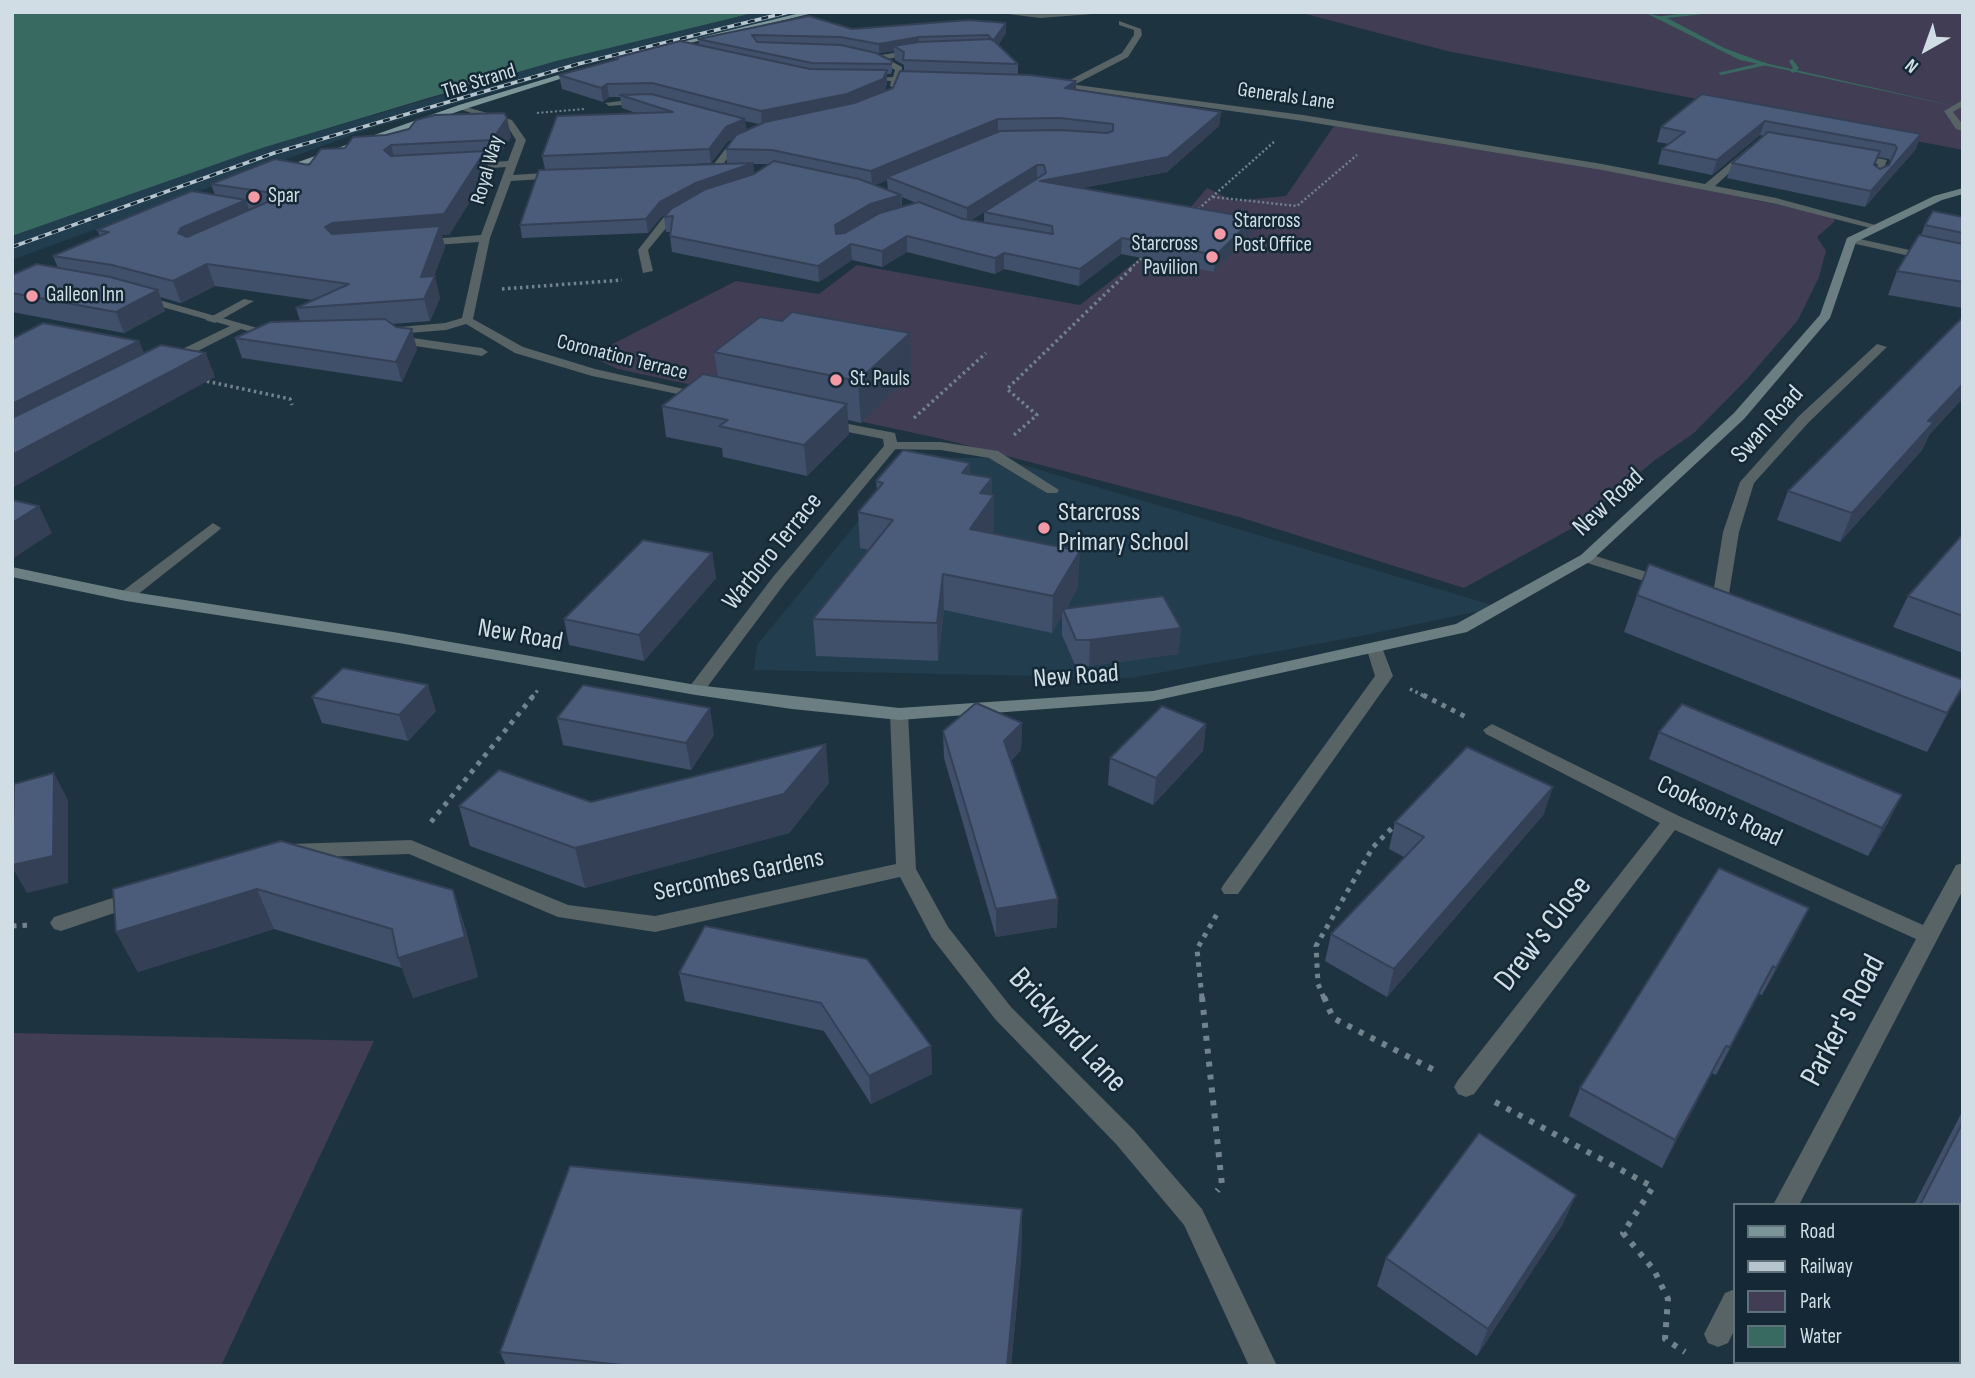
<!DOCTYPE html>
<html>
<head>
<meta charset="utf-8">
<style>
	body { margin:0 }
	#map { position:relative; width:1975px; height:1378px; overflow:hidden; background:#1e3340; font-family:"Sofia Sans Condensed",sans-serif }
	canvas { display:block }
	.frame { position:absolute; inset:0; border:14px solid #d0dde5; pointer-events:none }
	.legend { position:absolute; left:1733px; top:1203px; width:228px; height:161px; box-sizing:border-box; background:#142935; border:2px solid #5f717b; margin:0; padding:9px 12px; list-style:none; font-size:21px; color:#d0dde5 }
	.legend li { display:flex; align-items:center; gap:14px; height:35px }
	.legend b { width:35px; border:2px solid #5f717b }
	.north { position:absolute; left:1891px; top:14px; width:70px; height:70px; -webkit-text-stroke:5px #142935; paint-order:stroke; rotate:220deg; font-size:19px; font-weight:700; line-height:28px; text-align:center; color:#d0dde5 }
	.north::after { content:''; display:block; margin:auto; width:24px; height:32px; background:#d0dde5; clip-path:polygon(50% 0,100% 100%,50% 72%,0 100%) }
</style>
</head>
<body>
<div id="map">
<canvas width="1975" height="1378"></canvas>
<div class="frame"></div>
<ul class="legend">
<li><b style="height:9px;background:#7b9599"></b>Road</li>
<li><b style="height:9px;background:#b6c4cd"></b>Railway</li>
<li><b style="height:19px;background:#403d55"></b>Park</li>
<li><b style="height:19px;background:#386a62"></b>Water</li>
</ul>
<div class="north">N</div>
</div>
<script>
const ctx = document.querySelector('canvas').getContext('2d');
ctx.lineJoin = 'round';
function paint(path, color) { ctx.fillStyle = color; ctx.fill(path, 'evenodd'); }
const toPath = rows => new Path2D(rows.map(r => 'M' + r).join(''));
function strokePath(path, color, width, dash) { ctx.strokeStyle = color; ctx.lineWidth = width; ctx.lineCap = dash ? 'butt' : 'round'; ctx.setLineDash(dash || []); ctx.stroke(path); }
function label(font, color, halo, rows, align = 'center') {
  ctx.font = font + ' "Sofia Sans Condensed",sans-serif'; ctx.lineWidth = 5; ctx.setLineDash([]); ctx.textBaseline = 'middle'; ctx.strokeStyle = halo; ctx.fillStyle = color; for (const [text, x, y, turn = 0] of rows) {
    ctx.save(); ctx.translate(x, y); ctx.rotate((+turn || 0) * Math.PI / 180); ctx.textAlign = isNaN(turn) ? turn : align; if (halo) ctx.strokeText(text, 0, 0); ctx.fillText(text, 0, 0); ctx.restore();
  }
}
const built = toPath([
	[757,12,803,12,584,65,363,131,12,260,12,236,262,148,560,60],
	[927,458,1000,458,1499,607,1361,636,1131,678,754,670,757,645,901,469]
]);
const green = toPath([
	[1963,12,1963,150,1447,51,1302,13],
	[1334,126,1593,167,1832,216,1835,221,1817,237,1826,251,1819,277,1798,320,1748,378,1694,433,1655,460,1576,526,1464,588,1239,517,942,439,618,369,589,356,736,281,819,294,857,265,1080,305,1161,242,1207,188,1234,201,1286,196],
	[12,1033,374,1041,221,1366,12,1366]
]);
const water = toPath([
	[12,12,757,12,560,60,428,98,262,148,12,236],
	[1644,12,1669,19,1724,48,1765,63,1963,108,1740,60]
]);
const stream = toPath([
	[1695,12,1722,12,1658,19,1655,17,1695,12],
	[1792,59,1799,68,1793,73,1790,71,1793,68,1789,61,1792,59],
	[1765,62,1767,65,1721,75,1718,73,1765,62]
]);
const pathFar4 = toPath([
	[537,113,584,109]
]);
const pathFar3 = toPath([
	[1213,197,1297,206,1357,155],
	[1195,212,1275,141],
	[1130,269,1146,254]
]);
const pathFar2 = toPath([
	[502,289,622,280],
	[201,380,290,399,292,405],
	[914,418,986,353],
	[1014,435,1037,415,1007,389,1132,268],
	[1410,689,1426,697],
	[532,697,538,690]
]);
const pathFar1 = toPath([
	[1423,695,1468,718],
	[431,822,534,695],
	[12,926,32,925],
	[1202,998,1197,949,1217,914],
	[1324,998,1318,984,1316,946,1373,847,1397,823]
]);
const path = toPath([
	[1202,997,1222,1185,1217,1191],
	[1324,997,1333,1018,1438,1072],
	[1495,1102,1653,1187,1623,1233,1654,1270,1668,1299,1665,1339,1685,1352]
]);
const lane = toPath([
	[992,12,1040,14,1119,12,1040,18,992,12],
	[1119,21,1141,29,1142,35,1128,57,1070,87,1064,87,1064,83,1122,53,1134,35,1134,30,1119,25,1119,21],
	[1963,100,1963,106,1953,112,1963,125,1963,131,1956,129,1944,111,1963,100],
	[244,299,254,301,215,323,205,320,244,299],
	[391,331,399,331,406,337,482,348,488,352,482,356,402,344,391,337,391,331],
	[891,442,941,442,998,451,1059,490,1057,493,1047,493,989,458,941,450,886,449,884,446,891,442],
	[213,523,221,528,218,531,132,599,120,599,118,596,120,593,213,523]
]);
const street = toPath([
	[917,49,920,53,887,59,902,67,901,77,921,77,924,81,899,81,894,88,890,86,891,81,861,79,893,77,895,70,876,60,876,56,917,49],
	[1054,82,1303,115,1602,164,1705,184,1748,148,1751,149,1751,153,1715,186,1776,198,1879,226,1874,229,1776,204,1602,170,1303,121,1051,86,1054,82],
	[643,98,646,103,609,106,605,103,643,98],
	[459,105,512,120,526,140,513,175,559,172,564,175,559,178,511,181,490,238,473,319,523,347,595,369,706,394,706,400,592,376,515,353,466,324,446,330,384,335,384,329,388,328,445,323,462,318,479,242,419,246,414,243,419,240,481,235,506,167,464,170,459,167,464,164,508,161,516,140,506,124,459,109,459,105],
	[741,138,749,140,736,147,718,171,712,171,710,169,730,143,741,138],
	[1855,154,1887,160,1879,181,1871,179,1878,164,1852,159,1852,155,1855,154],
	[680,208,689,210,671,222,648,250,653,271,643,273,638,250,663,218,680,208],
	[1851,237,1963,262,1963,268,1847,242,1847,238,1851,237],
	[137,296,145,296,282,335,276,339,241,329,176,362,168,362,168,356,230,326,137,300,137,296],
	[1877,344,1887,347,1809,422,1754,483,1739,532,1728,600,1726,603,1714,603,1712,600,1723,532,1740,482,1799,416,1877,344],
	[828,420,895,433,898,446,785,583,702,694,690,694,687,690,690,686,773,577,884,446,883,439,823,427,821,424,828,420],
	[1586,553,1672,580,1674,583,1666,588,1581,561,1578,558,1586,553],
	[1375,645,1383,650,1393,676,1238,894,1224,894,1221,889,1224,884,1375,676,1367,650,1375,645],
	[899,708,908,714,916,869,948,927,1011,1007,1134,1130,1202,1209,1277,1366,1249,1366,1184,1225,1116,1144,995,1019,932,938,900,877,655,932,558,917,409,854,291,858,284,856,281,851,284,846,291,844,411,840,568,905,655,916,896,864,890,714,899,708],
	[1492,724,1679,816,1923,925,1956,865,1963,863,1963,890,1799,1205,1773,1205,1916,939,1675,830,1474,1094,1466,1097,1458,1094,1454,1087,1458,1080,1660,823,1486,734,1483,730,1492,724],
	[134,891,141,894,144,899,141,904,61,931,54,929,50,923,54,917,134,891],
	[1735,1289,1735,1329,1728,1343,1718,1347,1708,1343,1704,1334,1725,1293,1735,1289]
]);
const secondary = toPath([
	[1963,188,1963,194,1942,200,1856,242,1830,318,1744,419,1591,561,1467,632,1153,701,899,720,792,709,696,695,399,643,126,601,12,577,12,567,126,591,399,633,696,685,899,708,1153,691,1456,624,1581,555,1734,413,1820,315,1847,238,1934,196,1963,188]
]);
const primary = toPath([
	[804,12,817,12,661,50,657,48,804,12],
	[578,69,585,71,465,109,278,174,270,172,459,105,578,69]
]);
const rail = toPath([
	[12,247,274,153,578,64,789,12]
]);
const wall = toPath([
	[809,16,852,29,1006,23,1006,33,998,45,1018,64,1018,74,1076,81,1076,90,1221,112,1219,126,1167,172,1082,188,1252,234,1214,272,1121,254,1079,286,1004,269,995,274,907,252,882,267,852,260,819,282,672,252,670,236,670,232,666,232,664,217,667,213,662,216,648,233,522,238,520,225,545,169,542,156,636,113,622,108,620,97,609,97,603,102,562,89,559,75,615,60,615,58,699,45,698,39],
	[894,51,895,60,904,65,904,71,893,88,884,92,887,84,887,74,891,74,892,71,892,61,876,53,879,53],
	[745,121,759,124,746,130],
	[733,139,726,149,727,163,660,166,711,163,728,141],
	[753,164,769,164,754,174],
	[887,180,888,190,875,185],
	[902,197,916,203,902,207],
	[984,212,984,222,971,220],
	[1702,94,1916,149,1865,207,1727,178,1732,163,1763,136,1760,135,1712,175,1658,164,1662,149,1669,144,1657,142,1661,127],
	[1877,157,1889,159,1891,162,1889,165,1880,169,1875,165],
	[511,137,496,159,486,160,489,171,449,235,442,235,445,247,434,276,440,298,430,321,392,324,417,349,402,382,242,358,235,338,300,321,296,308,313,300,215,286,181,303,160,297,165,311,124,333,12,312,12,275,58,268,53,256,100,236,97,230,215,195,211,184,309,165,345,148],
	[1963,217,1963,308,1888,295,1897,271,1921,235,1925,225],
	[1963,317,1963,398,1929,435,1922,450,1840,542,1777,520,1788,491],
	[782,321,910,333,911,374,861,423,848,420,849,434,807,476,723,457,722,448,666,437,662,406,718,377,714,352],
	[970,474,992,495,994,495,994,531,992,533,1078,587,1066,609,1181,628,1178,654,1089,666,1075,665,1062,635,1062,615,1052,633,944,610,938,661,816,656,813,619,869,550,860,548,858,512,877,490,876,481],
	[1963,534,1963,653,1893,627,1908,596],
	[712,553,716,578,644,661,569,645,564,619],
	[1637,595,1963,680,1945,719,1927,752,1624,632],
	[312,697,436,711,408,741,322,723],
	[557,718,714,735,691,770,563,745],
	[1022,723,1021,750,1011,761,1057,927,996,937,944,758,943,731],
	[1206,724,1203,751,1153,805,1108,785,1110,758],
	[1659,732,1888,823,1868,856,1649,759],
	[829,783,789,833,585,888,470,846,459,806,591,802],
	[1544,814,1387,997,1325,961,1331,934,1404,857,1389,849,1395,822],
	[281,841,453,890,466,931,478,977,413,998,402,968,274,929,138,972,116,932],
	[705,926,931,1046,932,1074,871,1104,824,1031,685,1001,679,973],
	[1795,936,1762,995,1759,994,1716,1075,1712,1073,1662,1168,1569,1116,1580,1088],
	[1963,1110,1963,1366,1833,1366,1831,1365,1832,1362,1959,1362,1959,1205,1914,1205],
	[1022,1209,1021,1260,1011,1366,506,1366,500,1352],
	[1564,1222,1477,1356,1377,1286,1386,1258]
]);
const shadedWall = toPath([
	[1006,23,1006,33,993,51,993,41],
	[919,37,919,46,894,46,894,51,879,53,879,44],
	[887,70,887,84,884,93,848,107,762,125,761,111],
	[1076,81,1076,94,1065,88],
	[607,84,609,97,603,102,601,88],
	[1221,112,1219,126,1167,172,1040,196,1040,181],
	[507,118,511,137,496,159,492,140],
	[745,119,746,133,728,141,711,163,709,149,726,127],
	[998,119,998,133,887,177,887,180,872,186,871,171],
	[1765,121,1760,135,1712,175,1717,160],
	[1921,134,1916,149,1865,207,1871,191],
	[391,145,396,164,384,150],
	[485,151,489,171,449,235,442,235,445,247,432,282,435,276,440,298,430,321,424,299,338,243,325,227,332,223],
	[753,163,754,175,698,196,662,216,648,233,646,219,660,202,696,183],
	[1037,165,1037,180,967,223,967,208],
	[901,195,902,211,836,241,835,225,870,204],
	[246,200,252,220,185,254,178,233,181,228],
	[1254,218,1252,234,1214,272,1216,255],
	[907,236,907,252,882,267,882,251],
	[1122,238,1121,254,1079,286,1080,269],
	[851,244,852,260,819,282,818,266],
	[1004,253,1004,269,995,274,995,258],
	[207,264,215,286,181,303,173,281],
	[158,290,165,311,124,333,116,312],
	[412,329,417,349,402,382,396,362],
	[910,333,911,374,861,423,858,381],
	[139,341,149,365,12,435,12,404],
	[206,353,215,377,12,488,12,455],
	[1963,384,1963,398,1929,435,1922,450,1840,542,1852,513,1928,421],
	[847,404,849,434,807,476,804,445],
	[970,463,970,497,962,473],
	[992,478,992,499,994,495,994,531,970,565,970,529,980,493],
	[39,506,52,533,12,559,12,523],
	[1080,551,1078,587,1064,612,1063,609,1062,615,1052,633,1053,596],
	[712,553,716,578,644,661,639,635],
	[943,574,944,610,938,661,937,623],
	[1181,628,1178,654,1089,666,1090,640],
	[428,685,436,711,408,741,399,715],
	[1963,686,1927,752,1947,713],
	[710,708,714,735,691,770,686,743],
	[1022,723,1021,750,1004,768,1004,741],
	[1206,724,1203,751,1153,805,1156,778],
	[826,744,829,783,789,833,585,888,575,848],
	[54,773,68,800,68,883,27,893,12,867,12,865],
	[1553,787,1544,814,1387,997,1394,969],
	[1902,795,1888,823,1868,856,1882,828],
	[257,889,274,929,138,972,116,932],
	[453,890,466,931,478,977,413,998,398,958],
	[1058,899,1057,927,996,937,996,909],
	[1809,908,1795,936,1762,995,1776,968],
	[1773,966,1759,994,1716,1075,1730,1047],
	[931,1046,932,1074,871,1104,869,1076],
	[1726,1046,1712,1073,1662,1168,1675,1140],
	[1576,1195,1564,1222,1477,1356,1488,1329],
	[1022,1209,1021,1260,1011,1366,1007,1366]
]);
const building = toPath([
	[809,16,852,29,969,20,1006,23,993,41,988,35,919,37,879,44,840,37,752,35,757,42,841,45,876,53,892,61,891,64,812,63,698,39,809,16],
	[992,39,1018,64,903,60,904,52,894,46,919,42,992,39],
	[680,41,810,69,887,70,883,79,847,94,761,111,652,83,607,84,601,88,559,75,618,59,615,58,680,41],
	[900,71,1030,75,1076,81,1065,88,1221,112,1168,157,1040,181,1254,218,1216,255,1122,238,1080,269,1004,253,995,258,907,236,882,251,851,244,818,266,670,236,673,216,664,217,671,209,706,189,754,174,774,161,859,179,901,195,870,204,835,225,836,234,845,233,880,213,919,202,963,219,1053,234,1052,226,984,212,1046,173,1044,165,1037,165,967,208,887,177,1000,131,1060,130,1107,133,1113,131,1113,124,1060,118,998,119,871,171,772,150,726,149,736,135,765,122,854,103,893,88,900,71],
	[651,94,745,119,726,127,709,149,542,156,557,116,673,112,620,95,651,94],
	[1702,94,1921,134,1871,191,1732,163,1768,132,1880,151,1874,165,1880,169,1889,165,1897,148,1895,145,1765,121,1717,160,1662,149,1685,132,1661,127,1702,94],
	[504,113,507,118,492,140,391,145,384,150,391,156,485,151,444,214,332,223,325,227,332,234,440,226,421,277,435,276,424,299,296,308,349,284,207,264,173,281,112,265,53,256,109,232,97,230,192,191,246,200,181,228,178,233,187,237,272,200,273,197,266,192,211,184,275,159,309,165,321,149,345,148,353,137,386,135,409,129,416,120,435,115,504,113],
	[753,163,696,183,660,202,646,219,520,225,539,170,753,163],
	[1933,211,1963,217,1963,233,1925,225,1933,211],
	[1919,235,1963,244,1963,282,1897,271,1919,235],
	[37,264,110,277,158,290,116,312,12,293,12,275,37,264],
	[792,312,910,333,858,381,714,352,760,317,782,321,792,312],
	[1963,317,1963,384,1928,421,1934,422,1852,513,1788,491,1963,317],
	[385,319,396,327,412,329,396,362,235,338,270,322,385,319],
	[43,323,139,341,12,404,12,339,43,323],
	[161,345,206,353,12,455,12,418,161,345],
	[703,374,847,404,804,445,719,426,728,420,662,406,703,374],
	[903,450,970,463,962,473,992,478,980,493,994,495,970,529,1080,551,1053,596,943,574,937,623,813,619,893,520,858,512,883,483,876,481,903,450],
	[12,500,39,506,12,523,12,500],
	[1963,534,1963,616,1908,596,1963,534],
	[643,540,712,553,639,635,564,619,643,540],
	[1649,564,1963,680,1963,686,1947,713,1637,595,1649,564],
	[1163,596,1181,628,1090,640,1076,640,1063,609,1163,596],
	[343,668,428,685,399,715,312,697,343,668],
	[583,685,710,708,686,743,557,718,583,685],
	[976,703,1022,723,1004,741,1058,899,996,909,943,731,976,703],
	[1682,704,1902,795,1882,828,1659,732,1682,704],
	[1162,706,1206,724,1156,778,1110,758,1162,706],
	[826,744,784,794,575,848,459,806,499,770,591,802,826,744],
	[1467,747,1553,787,1394,969,1331,934,1424,837,1395,822,1467,747],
	[54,773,53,856,12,865,14,784,54,773],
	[281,841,453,890,465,937,398,958,392,929,257,889,116,932,113,889,281,841],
	[1719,868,1809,908,1776,968,1773,966,1730,1047,1726,1046,1675,1140,1580,1088,1719,868],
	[705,926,867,959,931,1046,869,1076,821,1003,679,973,705,926],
	[1963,1122,1963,1366,1888,1366,1889,1362,1959,1362,1959,1205,1920,1205,1963,1122],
	[1479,1133,1576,1195,1488,1329,1386,1258,1479,1133],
	[570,1166,1022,1209,1007,1366,632,1366,500,1352,570,1166]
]);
const markers = [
	[254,197,7,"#f49aa6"],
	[1220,234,7,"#f49aa6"],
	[1212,257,7,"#f49aa6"],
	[32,296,7,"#f49aa6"],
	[836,380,7,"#f49aa6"],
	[1044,528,7,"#f49aa6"]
];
const farStreetnames = [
	["The Strand",479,82,-17],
	["Generals Lane",1286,97,8],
	["Royal Way",488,170,-74],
	["Coronation Terrace",622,358,14]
];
const farPoinames = [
	["Spar",268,197],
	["Starcross",1234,222],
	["Post Office",1234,246],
	["Starcross",1198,245,"right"],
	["Pavilion",1198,269,"right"],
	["Galleon Inn",46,296],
	["St. Pauls",850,380]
];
const streetNames = [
	["Swan Road",1768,425,-48],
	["New Road",1609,503,-43],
	["Warboro Terrace",773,552,-51],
	["New Road",520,636,10],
	["New Road",1076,677,-4],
	["Cookson's Road",1719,812,25],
	["Sercombes Gardens",739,876,-12]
];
const poiNames = [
	["Starcross",1058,513],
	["Primary School",1058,543]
];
const nearStreetnames = [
	["Drew's Close",1544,934,-52],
	["Parker's Road",1844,1021,-62],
	["Brickyard Lane",1067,1031,47]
];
paint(built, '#213d4e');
paint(green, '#403d55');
paint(water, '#386a62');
paint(stream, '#386a62');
strokePath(pathFar4, '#71838d', 2, [2, 2.5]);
strokePath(pathFar3, '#71838d', 2.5, [2, 2.5]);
strokePath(pathFar2, '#71838d', 3.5, [2.5, 3.5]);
strokePath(pathFar1, '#71838d', 5, [4.5, 6]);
strokePath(path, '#71838d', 6, [5, 8]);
paint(lane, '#576365');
paint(street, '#576365');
paint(secondary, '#6b7f83');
paint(primary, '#7b9599');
strokePath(rail, '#b6c4cd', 3.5);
strokePath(rail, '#142935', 2.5, [7]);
paint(wall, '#404f6a');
paint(shadedWall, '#344056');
paint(building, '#4b5c7b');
strokePath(building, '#344056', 2);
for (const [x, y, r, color] of markers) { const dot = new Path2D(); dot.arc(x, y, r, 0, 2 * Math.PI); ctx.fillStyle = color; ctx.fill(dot); strokePath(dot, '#142935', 2.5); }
label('21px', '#d0dde5', '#142935', farStreetnames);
label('21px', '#d0dde5', '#142935', farPoinames, 'left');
label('26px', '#d0dde5', '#142935', streetNames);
label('26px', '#d0dde5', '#142935', poiNames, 'left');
label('32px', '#d0dde5', '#142935', nearStreetnames);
</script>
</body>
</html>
